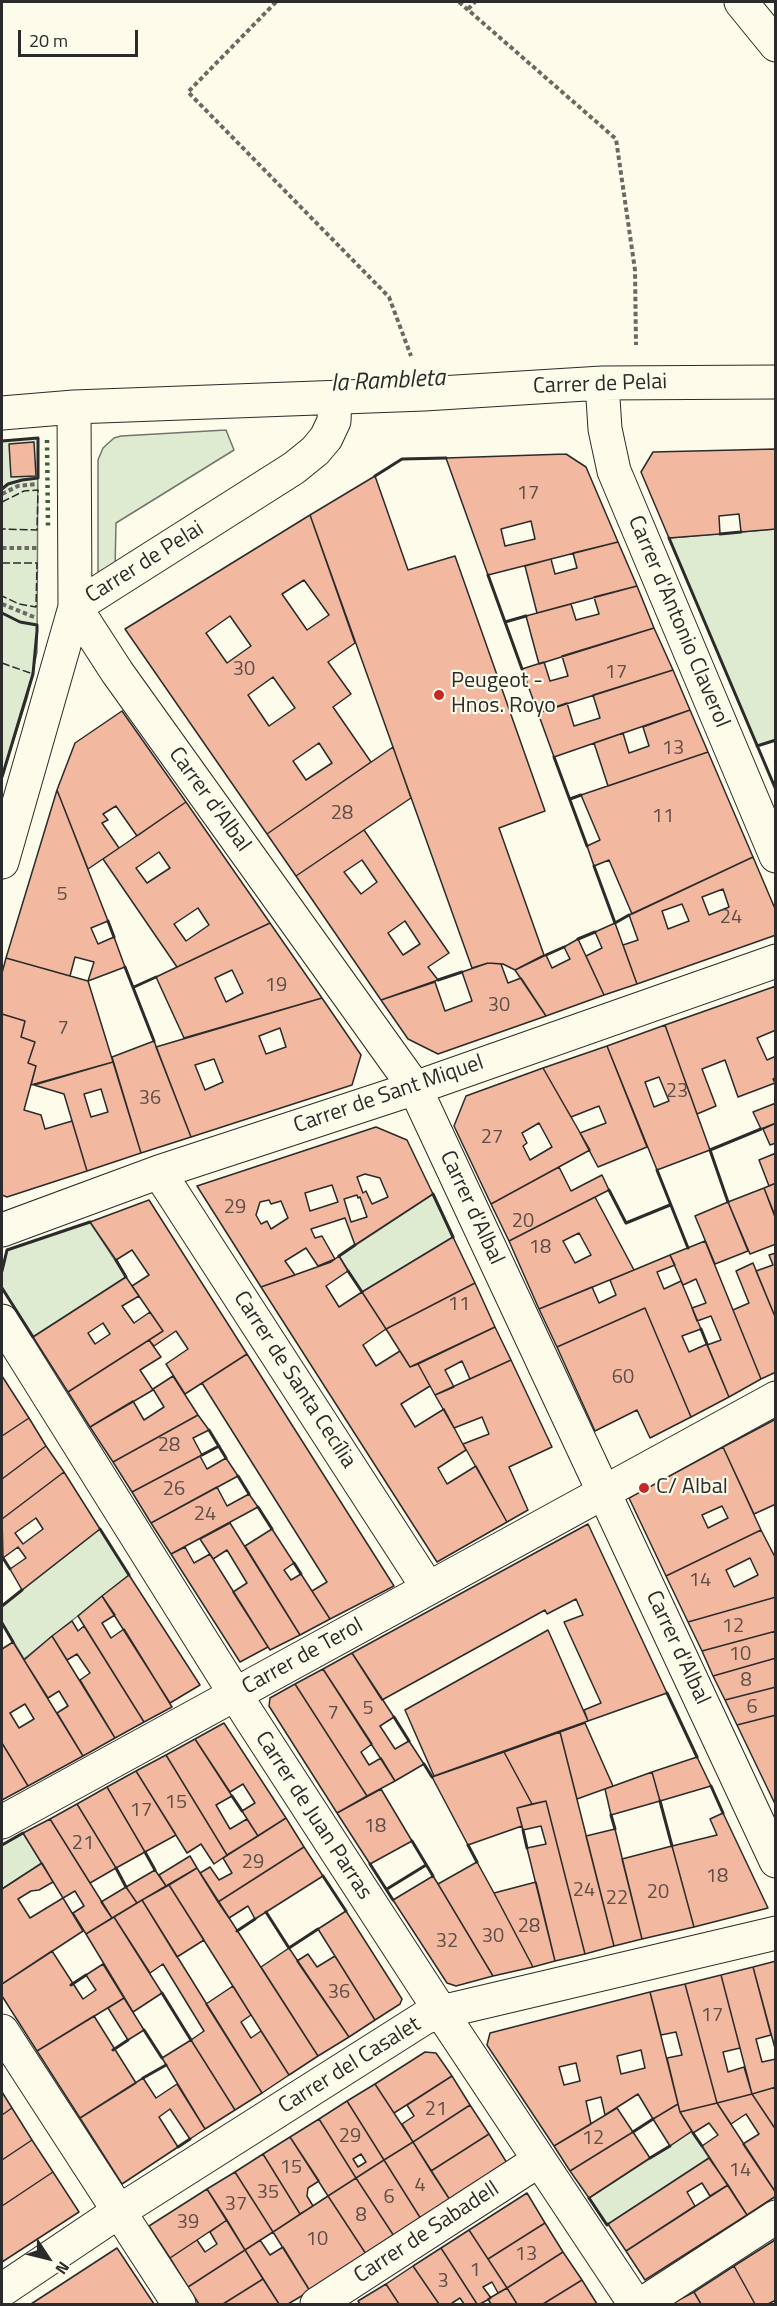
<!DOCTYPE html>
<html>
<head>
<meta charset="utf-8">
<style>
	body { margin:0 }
	#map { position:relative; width:777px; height:2306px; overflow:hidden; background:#fdfbea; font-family:"Titillium Web",sans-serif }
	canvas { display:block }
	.frame { position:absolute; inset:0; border:3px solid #2b2b2b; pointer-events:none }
	.north { position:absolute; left:18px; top:2228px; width:60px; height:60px; -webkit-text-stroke:4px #fdfbea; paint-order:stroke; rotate:125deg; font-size:16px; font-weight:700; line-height:24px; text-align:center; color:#2b2b2b }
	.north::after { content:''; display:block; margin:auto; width:21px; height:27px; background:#2b2b2b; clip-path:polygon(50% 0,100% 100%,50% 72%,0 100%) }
	.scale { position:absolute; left:18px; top:30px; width:120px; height:27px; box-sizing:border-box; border:3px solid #2b2b2b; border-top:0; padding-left:8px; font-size:18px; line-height:21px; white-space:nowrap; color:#2b2b2b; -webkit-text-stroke:4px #fdfbea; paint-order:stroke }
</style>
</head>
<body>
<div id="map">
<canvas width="777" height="2306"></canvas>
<div class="frame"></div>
<div class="north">N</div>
<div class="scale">20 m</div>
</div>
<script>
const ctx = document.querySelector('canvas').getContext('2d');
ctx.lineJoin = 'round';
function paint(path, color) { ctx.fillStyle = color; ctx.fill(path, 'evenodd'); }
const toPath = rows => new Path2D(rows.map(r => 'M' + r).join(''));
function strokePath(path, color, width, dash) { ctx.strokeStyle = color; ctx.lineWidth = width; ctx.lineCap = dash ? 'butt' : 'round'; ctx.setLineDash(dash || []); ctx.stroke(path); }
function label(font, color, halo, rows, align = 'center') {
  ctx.font = font + ' "Titillium Web",sans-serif'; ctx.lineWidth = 4.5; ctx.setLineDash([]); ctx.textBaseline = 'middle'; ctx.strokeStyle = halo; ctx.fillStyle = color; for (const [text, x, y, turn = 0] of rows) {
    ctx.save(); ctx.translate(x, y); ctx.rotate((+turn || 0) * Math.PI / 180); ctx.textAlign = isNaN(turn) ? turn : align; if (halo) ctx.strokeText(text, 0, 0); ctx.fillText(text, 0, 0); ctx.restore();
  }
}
const green = toPath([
	[226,430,234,450,116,523,115,569,100,574,98,572,98,460,103,448,114,438,121,436,226,430],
	[38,438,37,652,27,698,2,777,2,441,38,438],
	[775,529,775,740,757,746,669,538,775,529],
	[433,1194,453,1237,362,1292,339,1256,433,1194],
	[90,1222,126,1277,33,1337,2,1288,2,1271,7,1250,90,1222],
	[100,1529,129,1575,24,1659,2,1623,2,1606,100,1529],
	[23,1833,42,1863,2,1889,2,1845,23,1833],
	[692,2131,709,2158,607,2225,589,2198,692,2131]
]);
const building = toPath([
	[34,442,36,476,11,477,9,444,34,442],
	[776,449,776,529,741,532,739,514,719,516,720,534,669,538,641,472,653,452,776,449],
	[566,454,586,467,618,542,488,575,446,458,566,454],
	[531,521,535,539,505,546,501,529,531,521],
	[375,476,408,570,455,556,545,811,499,828,544,955,515,970,503,964,488,963,472,968,310,515,375,476],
	[310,515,355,643,328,662,351,694,333,707,371,762,267,834,125,629,310,515],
	[304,580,329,615,307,630,282,594,304,580],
	[230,616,251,646,227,663,206,633,230,616],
	[273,677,295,708,269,726,248,695,273,677],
	[319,743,332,763,306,780,293,761,319,743],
	[618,542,637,586,537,613,525,566,551,559,555,574,577,568,573,553,618,542],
	[637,586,654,628,539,664,526,616,571,604,576,620,599,614,594,597,637,586],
	[654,628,673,670,538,713,522,669,544,662,550,681,568,676,562,656,654,628],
	[673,670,690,710,554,757,538,713,567,703,574,726,600,718,593,695,673,670],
	[690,710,708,752,608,786,594,743,623,733,629,753,649,746,643,727,690,710],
	[122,711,186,802,137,836,116,806,103,814,108,820,102,823,119,848,88,869,57,790,75,743,122,711],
	[393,747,411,798,296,876,267,834,393,747],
	[708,752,753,857,632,914,609,860,594,866,587,846,600,840,581,795,708,752],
	[57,790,108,921,91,928,98,944,114,937,125,967,88,981,94,962,75,957,70,976,6,958,57,790],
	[186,802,270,923,177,967,103,859,186,802],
	[159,852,170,868,147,883,136,868,159,852],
	[198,908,209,925,186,941,174,924,198,908],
	[364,830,449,953,428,967,438,980,381,1000,296,876,364,830],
	[362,860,377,882,361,894,344,872,362,860],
	[405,921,420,944,403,955,388,933,405,921],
	[753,857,776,911,776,935,637,984,623,945,638,940,629,915,753,857],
	[723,889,729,907,709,915,702,897,723,889],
	[682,904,689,921,668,929,662,911,682,904],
	[270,923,322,998,184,1038,156,977,270,923],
	[232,970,243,993,226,1002,215,978,232,970],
	[615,923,637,984,604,995,586,956,602,948,595,932,615,923],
	[578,939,604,995,546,1016,515,970,546,955,552,968,570,959,564,947,578,939],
	[6,958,88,981,113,1062,31,1085,36,1066,28,1063,35,1042,21,1037,25,1021,2,1014,2,973,6,958],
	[488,963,501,964,508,983,521,978,546,1016,438,1054,408,1039,381,1000,435,982,445,1011,472,1001,462,972,488,963],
	[776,986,776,1030,757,1038,767,1060,776,1056,776,1077,773,1079,775,1083,738,1097,725,1060,702,1069,716,1106,697,1114,665,1025,776,986],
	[322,998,361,1055,352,1085,191,1137,156,1047,322,998],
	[280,1028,286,1047,266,1054,259,1036,280,1028],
	[214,1059,223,1082,205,1090,195,1065,214,1059],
	[2,1014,25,1021,21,1037,35,1042,28,1063,36,1066,24,1110,41,1115,45,1129,72,1121,87,1171,7,1197,2,1195,2,1014],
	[665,1025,710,1150,657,1170,607,1046,665,1025],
	[659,1077,669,1101,654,1107,645,1082,659,1077],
	[154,1041,191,1137,141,1153,112,1057,154,1041],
	[607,1046,647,1147,598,1167,580,1133,606,1123,599,1106,571,1117,543,1068,607,1046],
	[113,1062,141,1153,87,1171,64,1094,34,1085,113,1062],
	[101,1089,108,1112,91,1117,84,1094,101,1089],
	[543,1068,590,1150,491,1204,454,1126,466,1096,543,1068],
	[539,1123,552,1147,530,1160,523,1146,527,1143,522,1133,539,1123],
	[776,1103,776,1123,761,1129,753,1112,776,1103],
	[776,1123,776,1143,770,1145,763,1129,776,1123],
	[376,1127,407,1140,433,1194,355,1245,345,1218,311,1229,315,1238,322,1236,335,1259,318,1266,306,1248,285,1261,295,1275,261,1287,197,1186,376,1127],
	[365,1174,380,1178,388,1197,372,1204,366,1191,363,1193,357,1177,365,1174],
	[332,1185,338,1202,310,1211,305,1193,332,1185],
	[357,1195,358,1198,360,1197,367,1217,351,1222,344,1199,357,1195],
	[269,1200,271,1204,281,1201,288,1218,271,1229,267,1221,261,1224,256,1215,260,1202,269,1200],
	[776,1153,776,1183,769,1186,759,1160,776,1153],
	[559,1167,571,1191,602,1175,609,1190,509,1241,491,1204,559,1167],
	[776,1183,776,1217,775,1217,764,1188,776,1183],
	[764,1188,776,1218,776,1244,750,1254,728,1202,764,1188],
	[595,1197,634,1270,539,1309,509,1241,595,1197],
	[579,1233,591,1255,575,1263,563,1241,579,1233],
	[149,1200,247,1354,185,1394,166,1364,188,1349,176,1331,154,1346,149,1340,163,1331,132,1286,149,1275,132,1250,116,1260,90,1222,149,1200],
	[728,1202,748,1251,715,1264,695,1216,728,1202],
	[453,1237,475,1283,386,1329,362,1292,453,1237],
	[705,1241,761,1379,729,1397,707,1345,721,1340,711,1316,697,1321,692,1308,706,1303,696,1279,683,1285,670,1255,705,1241],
	[776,1253,776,1319,756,1271,773,1265,769,1255,776,1253],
	[670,1255,675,1265,657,1272,664,1289,681,1281,701,1329,682,1336,689,1352,707,1344,729,1397,691,1417,645,1308,557,1347,539,1309,592,1287,599,1303,616,1295,610,1280,670,1255],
	[339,1256,348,1271,326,1286,339,1307,362,1292,386,1329,363,1345,376,1366,400,1351,410,1367,418,1364,430,1386,401,1404,415,1427,444,1409,466,1450,438,1468,447,1484,476,1466,507,1522,437,1562,261,1287,331,1262,339,1256],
	[753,1263,776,1319,776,1372,761,1379,733,1310,749,1303,736,1271,753,1263],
	[126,1277,139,1296,122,1306,134,1323,150,1312,163,1331,68,1392,33,1337,126,1277],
	[103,1323,110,1334,95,1344,88,1333,103,1323],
	[475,1283,495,1327,410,1367,386,1329,475,1283],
	[645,1308,691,1417,650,1438,637,1410,595,1431,557,1347,645,1308],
	[495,1327,511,1360,470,1379,462,1361,445,1370,454,1387,435,1395,418,1364,495,1327],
	[149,1340,161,1357,140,1370,153,1390,90,1427,68,1392,149,1340],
	[247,1354,394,1586,330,1619,312,1591,327,1582,202,1383,247,1354],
	[511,1360,552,1447,509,1467,528,1510,507,1522,463,1444,489,1434,482,1417,454,1428,435,1395,511,1360],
	[2,1376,29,1418,2,1436,2,1376],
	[173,1376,198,1415,113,1462,90,1427,133,1401,144,1420,164,1407,153,1389,173,1376],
	[198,1415,209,1430,193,1438,202,1455,132,1492,113,1462,198,1415],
	[29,1418,46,1446,2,1479,2,1436,29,1418],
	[776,1419,776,1504,754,1514,723,1447,776,1419],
	[46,1446,64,1472,2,1519,2,1479,46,1446],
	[723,1447,761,1530,666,1576,629,1498,723,1447],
	[722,1506,728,1518,708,1528,702,1515,722,1506],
	[200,1456,207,1469,226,1458,238,1476,151,1523,132,1492,200,1456],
	[64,1472,100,1529,22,1590,10,1569,26,1558,18,1547,3,1558,2,1519,64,1472],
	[36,1518,43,1529,23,1544,15,1533,36,1518],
	[217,1487,227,1506,249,1494,258,1507,171,1554,151,1523,217,1487],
	[230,1523,300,1635,270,1650,233,1592,247,1583,227,1550,213,1559,200,1539,230,1523],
	[588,1524,667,1693,588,1721,584,1710,601,1703,564,1622,583,1615,576,1599,547,1614,545,1610,382,1700,352,1653,588,1524],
	[272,1529,294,1563,284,1570,291,1580,301,1574,330,1619,300,1635,245,1546,272,1529],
	[761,1530,776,1559,776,1597,688,1622,666,1576,761,1530],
	[750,1558,758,1575,734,1587,726,1570,750,1558],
	[185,1547,194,1563,210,1554,268,1647,240,1662,171,1554,185,1547],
	[129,1575,200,1685,170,1703,102,1596,129,1575],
	[102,1596,115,1615,102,1623,111,1638,124,1629,172,1707,144,1722,78,1616,102,1596],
	[776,1597,776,1631,702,1651,688,1622,776,1597],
	[72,1621,78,1631,84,1626,144,1722,115,1738,80,1680,90,1673,77,1654,67,1660,52,1636,72,1621],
	[548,1630,588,1721,434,1776,405,1710,548,1630],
	[776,1631,776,1658,713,1676,702,1651,776,1631],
	[52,1636,115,1738,83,1756,57,1713,68,1706,59,1691,48,1698,24,1660,52,1636],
	[13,1642,83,1756,28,1786,2,1743,2,1649,13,1642],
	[25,1704,34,1719,19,1728,10,1713,25,1704],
	[352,1653,394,1717,380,1726,395,1749,409,1741,424,1764,395,1781,323,1669,352,1653],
	[776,1658,776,1687,725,1700,713,1676,776,1658],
	[323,1669,372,1744,361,1752,369,1765,381,1758,395,1781,367,1796,295,1684,323,1669],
	[295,1684,367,1796,337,1813,269,1706,270,1698,295,1684],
	[776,1687,776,1715,737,1725,725,1700,776,1687],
	[776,1715,776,1806,737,1725,776,1715],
	[224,1723,286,1818,258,1836,242,1811,255,1803,243,1784,230,1792,195,1739,224,1723],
	[585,1723,613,1786,577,1799,560,1732,585,1723],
	[560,1732,614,1946,585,1954,546,1801,532,1804,504,1752,560,1732],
	[195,1739,232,1796,216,1805,230,1829,247,1819,258,1836,227,1855,166,1755,195,1739],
	[2,1743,28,1786,2,1800,2,1743],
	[504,1752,532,1804,517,1808,522,1826,468,1845,432,1777,504,1752],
	[166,1755,227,1855,214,1864,201,1844,187,1853,136,1771,166,1755],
	[697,1757,711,1786,660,1801,652,1772,697,1757],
	[136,1771,176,1835,145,1852,107,1787,136,1771],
	[652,1772,660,1801,611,1815,605,1789,652,1772],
	[107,1787,145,1852,116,1868,77,1804,107,1787],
	[381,1789,412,1841,370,1864,337,1813,381,1789],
	[546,1801,585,1954,555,1961,527,1848,546,1844,541,1826,523,1830,517,1808,546,1801],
	[77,1804,116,1868,90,1883,50,1819,77,1804],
	[723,1813,768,1908,694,1927,672,1846,717,1835,710,1819,723,1813],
	[286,1818,304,1847,218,1902,200,1873,210,1867,219,1880,232,1873,223,1858,286,1818],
	[50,1819,112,1918,86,1934,73,1913,84,1906,75,1891,63,1898,23,1833,50,1819],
	[615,1829,642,1939,614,1946,586,1836,615,1829],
	[672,1846,694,1927,642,1939,622,1859,672,1846],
	[304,1847,323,1876,255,1919,248,1906,229,1918,218,1902,304,1847],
	[190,1856,197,1868,166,1886,159,1875,190,1856],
	[477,1862,494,1893,533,1967,493,1976,438,1884,477,1862],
	[42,1863,53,1882,39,1890,31,1891,18,1899,30,1918,63,1898,83,1931,2,1984,2,1889,42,1863],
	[197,1868,318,2056,289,2075,169,1885,197,1868],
	[155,1870,166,1886,137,1903,126,1887,155,1870],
	[433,1876,438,1884,493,1976,456,1986,447,1983,393,1900,433,1876],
	[536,1882,555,1961,533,1967,494,1893,536,1882],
	[169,1885,204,1940,177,1957,142,1900,169,1885],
	[126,1887,137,1903,112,1918,101,1902,126,1887],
	[142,1900,262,2093,235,2110,191,2040,204,2031,163,1964,150,1973,114,1917,142,1900],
	[346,1911,402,1999,400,2004,375,2020,318,1929,346,1911],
	[114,1917,162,1993,133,2012,86,1934,114,1917],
	[289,1948,349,2037,318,2056,261,1967,289,1948],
	[52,1951,83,1999,96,1990,86,1975,103,1964,124,1998,37,2051,2,1996,2,1984,52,1951],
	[308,1954,317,1967,335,1956,375,2020,349,2037,297,1961,308,1954],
	[776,1961,776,2052,753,1967,776,1961],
	[753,1967,771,2035,756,2039,762,2062,776,2059,776,2087,752,2094,721,1975,753,1967],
	[721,1975,740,2048,723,2052,728,2072,744,2067,752,2094,717,2103,685,1984,721,1975],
	[685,1984,717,2103,680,2112,667,2058,682,2055,676,2032,661,2035,650,1992,685,1984],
	[233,1986,251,2015,241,2022,251,2038,261,2031,289,2075,262,2093,206,2004,233,1986],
	[650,1992,678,2104,653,2119,638,2094,605,2115,601,2097,586,2101,591,2124,554,2146,487,2045,490,2033,650,1992],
	[641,2050,645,2068,621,2074,617,2056,641,2050],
	[576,2063,580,2081,564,2085,559,2067,576,2063],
	[124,1998,144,2030,128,2040,108,2008,124,1998],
	[94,2016,136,2083,80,2118,37,2051,94,2016],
	[191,2040,235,2110,205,2129,162,2058,191,2040],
	[425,2052,436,2053,452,2076,394,2113,375,2084,425,2052],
	[452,2076,470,2105,413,2142,402,2124,414,2116,407,2105,452,2076],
	[143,2078,156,2098,177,2084,205,2129,190,2139,170,2109,159,2117,178,2147,122,2184,80,2118,143,2078],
	[375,2084,413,2142,384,2160,347,2101,375,2084],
	[776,2087,776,2130,752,2094,776,2087],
	[2,2092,12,2108,2,2115,2,2092],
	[752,2094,776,2130,776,2193,743,2144,759,2134,746,2114,731,2124,717,2103,752,2094],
	[347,2101,384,2160,356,2178,319,2119,347,2101],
	[361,2154,366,2162,358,2167,353,2159,361,2154],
	[717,2103,776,2193,776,2196,747,2215,702,2146,718,2135,709,2123,693,2133,680,2112,717,2103],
	[678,2104,680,2112,692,2131,670,2146,653,2119,678,2104],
	[470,2105,489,2134,431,2171,413,2142,470,2105],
	[12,2108,32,2140,2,2160,2,2115,12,2108],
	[617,2108,633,2132,570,2171,554,2146,617,2108],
	[319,2119,356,2178,328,2196,290,2137,319,2119],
	[633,2132,650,2158,589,2198,570,2171,633,2132],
	[489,2134,507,2163,450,2200,431,2171,489,2134],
	[290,2137,319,2181,308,2188,307,2196,313,2206,300,2214,263,2154,290,2137],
	[32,2140,53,2172,2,2206,2,2160,32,2140],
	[413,2142,450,2200,421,2219,384,2160,413,2142],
	[263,2154,300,2214,273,2232,235,2172,263,2154],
	[709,2158,728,2185,710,2196,702,2183,687,2192,695,2206,626,2251,608,2224,709,2158],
	[384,2160,421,2219,394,2236,356,2178,384,2160],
	[53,2172,79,2212,2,2262,2,2206,53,2172],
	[235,2172,273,2232,245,2250,207,2189,235,2172],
	[356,2178,394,2236,366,2254,328,2196,356,2178],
	[728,2185,747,2215,645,2280,626,2251,728,2185],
	[207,2189,227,2220,170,2258,149,2226,207,2189],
	[527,2193,545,2223,488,2259,469,2230,527,2193],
	[328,2196,366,2254,310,2291,273,2232,328,2196],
	[227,2220,245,2250,188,2287,170,2258,197,2240,205,2252,217,2244,210,2232,227,2220],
	[545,2223,563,2252,507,2288,488,2259,545,2223],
	[469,2230,507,2288,498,2293,492,2282,483,2287,491,2298,480,2304,477,2304,441,2248,469,2230],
	[260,2240,270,2255,283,2247,310,2291,288,2304,279,2304,245,2250,260,2240],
	[775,2240,776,2300,768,2304,755,2304,734,2266,775,2240],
	[117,2248,154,2304,31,2304,117,2248],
	[441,2248,477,2304,464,2304,460,2298,452,2303,453,2304,439,2304,413,2266,441,2248],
	[245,2250,263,2279,223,2304,199,2304,188,2287,245,2250],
	[563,2252,582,2280,543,2304,517,2304,507,2288,563,2252],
	[413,2266,439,2304,399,2304,386,2284,413,2266],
	[734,2266,755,2304,701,2304,694,2292,734,2266],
	[263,2279,279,2304,223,2304,263,2279],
	[582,2280,597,2304,543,2304,582,2280],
	[386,2284,399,2304,360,2304,358,2301,386,2284],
	[507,2288,517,2304,491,2304,488,2299,507,2288],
	[694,2292,701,2304,671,2304,694,2292]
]);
const path = toPath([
	[276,2,188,92,389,297,411,356],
	[459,2,616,139,635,270,636,345],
	[468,9,475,2],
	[2,494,18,486,38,484],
	[2,548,37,548],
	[2,604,34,617]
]);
const minor = toPath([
	[741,2,776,45],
	[602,383,605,429,614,471,776,856],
	[335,397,334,421,326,438,315,451,294,468,75,607,117,672,415,1088,776,1861],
	[2,413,74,407,424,394,602,383,776,382],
	[2,862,75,607,74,407],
	[159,1172,428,1588],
	[2,1230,159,1172,415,1088,776,961],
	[2,1321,249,1716,441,2012,635,2304],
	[2,1822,776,1398],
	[2,2031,179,2304],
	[2,2290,118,2212,424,2018,441,2012,776,1933],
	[317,2304,538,2161],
	[642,2304,776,2217]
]);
const hedge = toPath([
	[47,440,48,527]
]);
const fence = toPath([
	[2,502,24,491,38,490,37,530,2,529],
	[2,563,37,563,36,607,19,604,2,596],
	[2,663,33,674]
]);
const wall = toPath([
	[2,441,38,438,38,478,22,480,8,484,2,489],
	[375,476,402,459,446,458],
	[720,534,741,532],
	[669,538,776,790],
	[488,575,522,669],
	[2,613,20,622,37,625,37,631,33,674,2,777],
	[505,622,526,616],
	[757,746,776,740],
	[554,757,587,846],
	[570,799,581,795],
	[594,866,615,923,629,915],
	[108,921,114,937],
	[578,939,595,932],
	[546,955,564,947],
	[125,967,154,1041],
	[438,980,462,972],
	[134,987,156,977],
	[657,1170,688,1248],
	[609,1190,626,1223,670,1205],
	[433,1194,453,1237],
	[728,1202,710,1150,761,1129],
	[339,1256,355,1245],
	[116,1260,126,1277],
	[2,1271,7,1250,90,1222],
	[348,1271,362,1292],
	[2,1288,33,1337],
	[701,1329,707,1344],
	[209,1430,226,1458],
	[202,1455,219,1446],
	[238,1476,249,1494],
	[258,1507,272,1529],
	[100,1529,129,1575],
	[3,1558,10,1569],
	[294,1563,301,1574],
	[2,1606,22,1590],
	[2,1623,13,1642],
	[667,1693,697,1757],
	[394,1717,409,1741],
	[424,1764,432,1777],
	[711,1786,723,1813],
	[232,1796,242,1811],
	[660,1801,672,1846],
	[611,1815,615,1829],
	[523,1830,527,1848],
	[412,1841,433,1876],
	[2,1845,23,1833],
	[468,1845,477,1862],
	[145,1852,155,1870],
	[370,1864,393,1900],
	[116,1868,126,1887],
	[323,1876,346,1911],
	[387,1889,426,1865],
	[266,1912,289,1948,318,1929],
	[237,1931,255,1919],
	[71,1985,86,1975],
	[162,1993,191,2040],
	[144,2030,162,2058],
	[113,2050,128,2040],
	[143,2078,166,2065],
	[633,2132,653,2119],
	[693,2133,702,2146],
	[178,2147,190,2139],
	[650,2158,670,2146],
	[589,2198,607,2225,608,2224]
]);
const markers = [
	[439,695,6,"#c62828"],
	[644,1488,6,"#c62828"]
];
const numberNames = [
	["17",528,494],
	["30",244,670],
	["17",616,673],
	["13",673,749],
	["28",342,814],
	["11",663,817],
	["5",62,895],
	["24",731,918],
	["19",276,986],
	["30",499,1006],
	["7",63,1029],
	["23",677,1092],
	["36",150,1099],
	["27",492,1138],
	["29",235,1208],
	["20",523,1222],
	["18",540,1248],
	["11",459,1305],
	["60",623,1378],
	["28",169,1446],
	["26",174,1490],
	["24",205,1515],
	["14",700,1581],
	["12",733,1627],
	["10",740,1655],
	["8",746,1681],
	["6",752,1708],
	["5",368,1709],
	["7",333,1714],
	["15",176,1803],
	["17",141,1811],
	["18",375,1827],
	["21",83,1844],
	["29",253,1863],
	["18",717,1877],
	["24",584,1891],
	["20",658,1893],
	["22",617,1899],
	["28",529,1927],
	["30",493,1937],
	["32",447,1942],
	["36",339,1993],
	["17",712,2016],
	["21",436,2110],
	["29",350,2137],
	["12",593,2139],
	["15",291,2168],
	["14",740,2171],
	["4",420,2186],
	["35",268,2193],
	["6",389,2198],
	["37",236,2205],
	["8",361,2216],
	["39",188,2223],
	["10",317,2240],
	["13",526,2255],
	["1",475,2271],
	["3",443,2282]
];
const streetNames = [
	["Carrer de Pelai",600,385,-2],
	["Carrer de Pelai",145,563,-32],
	["Carrer d'Antonio Claverol",678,622,67],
	["Carrer d'Albal",209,800,54],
	["Carrer de Sant Miquel",389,1095,-19],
	["Carrer d'Albal",471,1208,65],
	["Carrer de Santa Cecília",294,1380,57],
	["Carrer d'Albal",677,1648,65],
	["Carrer de Terol",303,1657,-29],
	["Carrer de Juan Parras",313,1816,57],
	["Carrer del Casalet",350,2066,-32],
	["Carrer de Sabadell",427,2233,-33]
];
const poiNames = [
	["Peugeot -",451,682],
	["Hnos. Royo",451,707],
	["C/ Albal",656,1488]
];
const waterNames = [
	["la Rambleta",388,382,-3]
];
paint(green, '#deebd1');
strokePath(green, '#74746e', 1.5);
paint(building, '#f2b8a0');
strokePath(building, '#2b2b2b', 1.5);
strokePath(minor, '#2b2b2b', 35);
strokePath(path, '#6a6964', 4, [4.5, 3]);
strokePath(minor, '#fdfbea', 33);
strokePath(hedge, '#34623c', 4.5, [3, 4.5]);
strokePath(fence, '#2b2b2b', 1.5, [8, 3]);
strokePath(wall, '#2b2b2b', 3);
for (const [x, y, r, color] of markers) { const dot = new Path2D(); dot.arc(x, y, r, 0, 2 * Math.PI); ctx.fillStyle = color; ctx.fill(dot); strokePath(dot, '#fdfbea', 2); }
label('20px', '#5d4e48', null, numberNames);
label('22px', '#2b2b2b', '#fdfbea', streetNames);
label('22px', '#2b2b2b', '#fdfbea', poiNames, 'left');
label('italic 24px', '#2b2b2b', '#fdfbea', waterNames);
</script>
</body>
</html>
